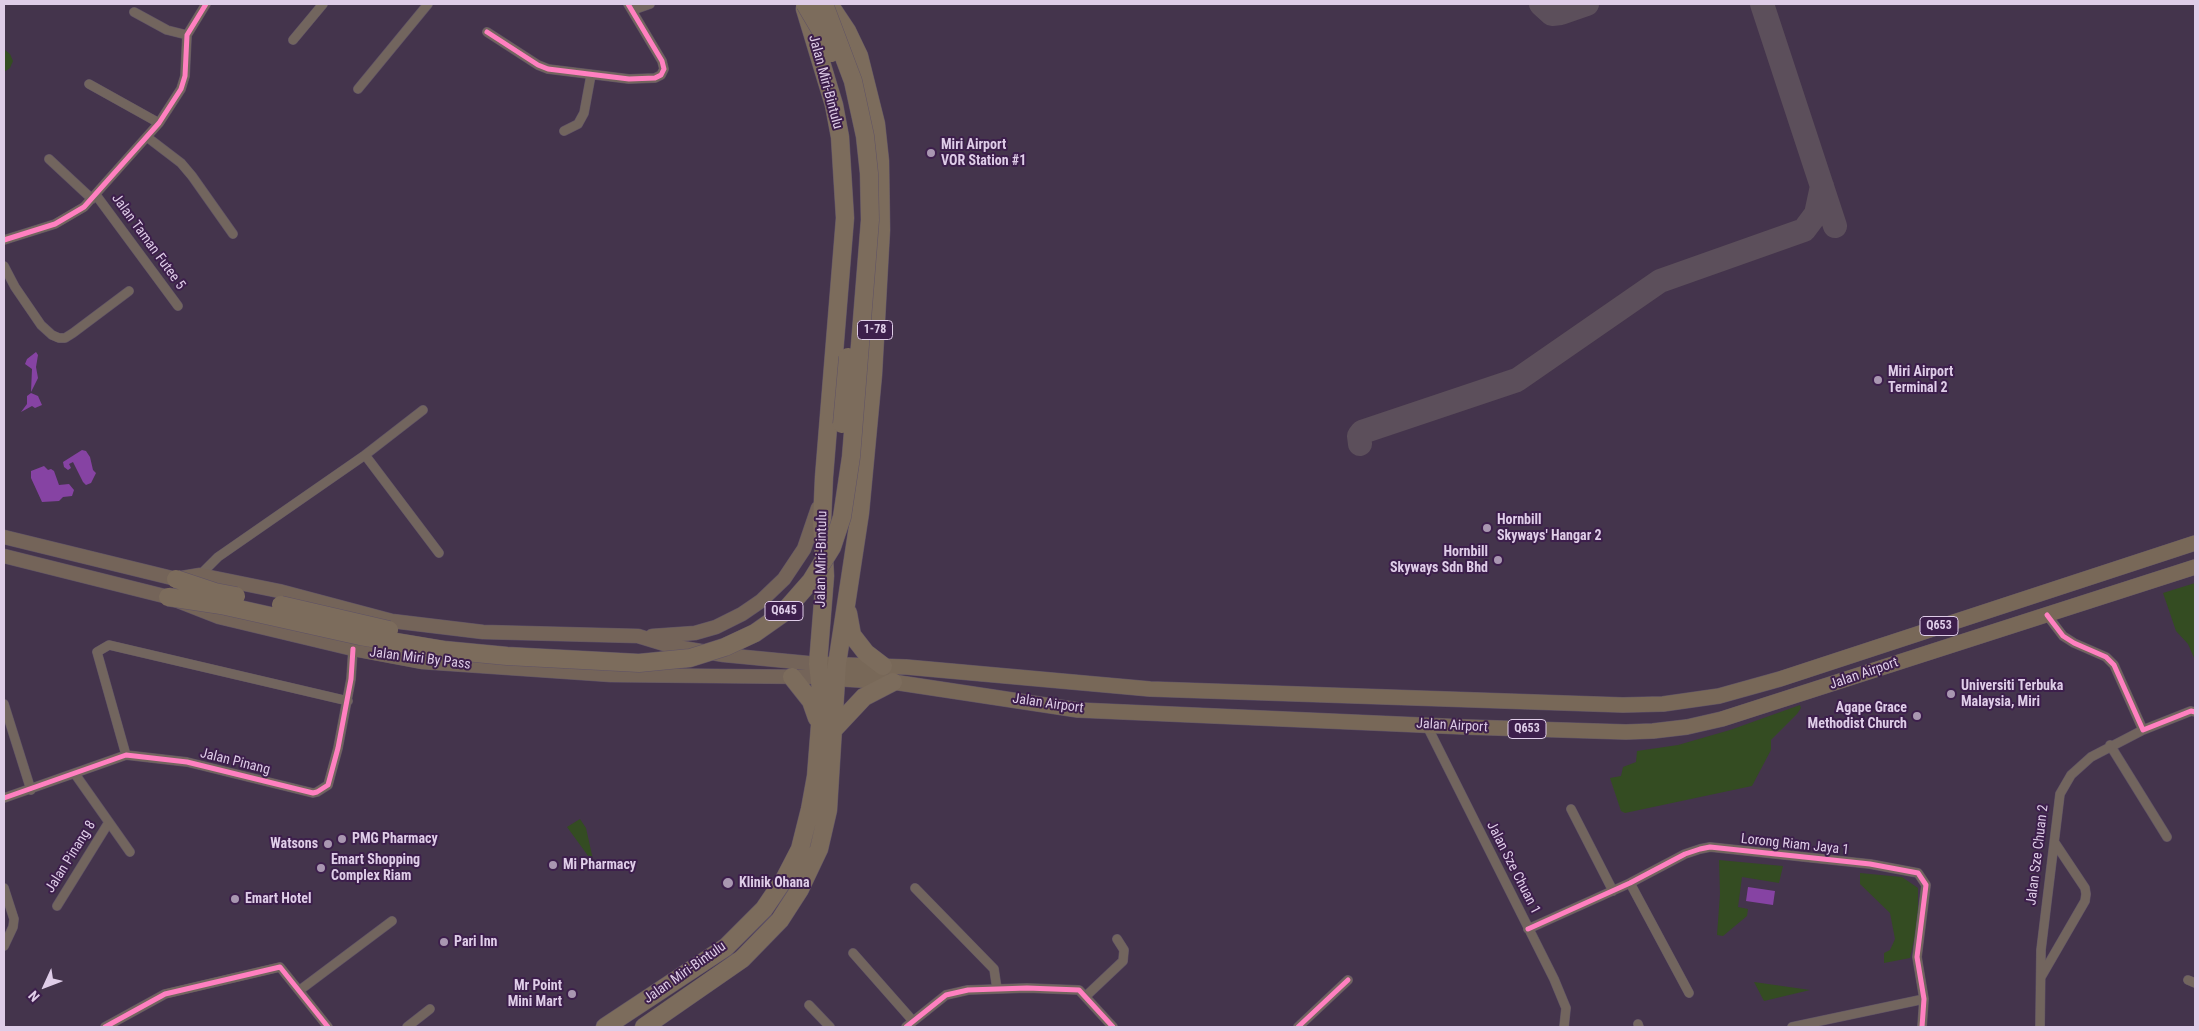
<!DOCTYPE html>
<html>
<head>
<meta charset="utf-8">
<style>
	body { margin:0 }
	#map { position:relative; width:2199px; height:1031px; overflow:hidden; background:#44344c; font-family:"Roboto Condensed",sans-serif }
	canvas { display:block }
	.frame { position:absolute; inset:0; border:5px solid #dfcde8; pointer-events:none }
	.north { position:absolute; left:20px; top:961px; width:50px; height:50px; -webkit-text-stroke:4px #3d1f4c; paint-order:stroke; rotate:227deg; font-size:14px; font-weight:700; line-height:20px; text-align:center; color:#dfcde8 }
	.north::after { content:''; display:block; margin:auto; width:18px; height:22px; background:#dfcde8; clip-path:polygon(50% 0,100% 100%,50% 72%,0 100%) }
</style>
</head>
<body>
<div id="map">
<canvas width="2199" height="1031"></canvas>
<div class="frame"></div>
<div class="north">N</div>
</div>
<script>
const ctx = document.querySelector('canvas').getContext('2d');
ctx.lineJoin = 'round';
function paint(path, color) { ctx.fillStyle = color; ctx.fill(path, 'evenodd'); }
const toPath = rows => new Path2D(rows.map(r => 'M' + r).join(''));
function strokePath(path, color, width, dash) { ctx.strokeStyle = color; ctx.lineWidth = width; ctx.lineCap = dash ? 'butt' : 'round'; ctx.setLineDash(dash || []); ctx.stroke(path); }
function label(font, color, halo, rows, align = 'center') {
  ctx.font = font + ' "Roboto Condensed",sans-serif'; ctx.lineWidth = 4; ctx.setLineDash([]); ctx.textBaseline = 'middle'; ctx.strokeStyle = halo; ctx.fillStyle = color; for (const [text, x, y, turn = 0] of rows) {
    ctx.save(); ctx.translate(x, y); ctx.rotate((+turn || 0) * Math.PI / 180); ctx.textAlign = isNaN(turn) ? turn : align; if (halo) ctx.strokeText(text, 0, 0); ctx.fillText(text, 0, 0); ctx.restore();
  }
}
const green = toPath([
	[4,44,5,50,10,54,13,61,10,68,4,72],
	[2195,583,2195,660,2188,644,2176,631,2163,593],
	[1800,705,1801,708,1797,714,1771,740,1771,750,1752,786,1625,813,1621,811,1610,778,1621,776,1623,767,1636,762,1637,751,1678,745,1730,730],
	[580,819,586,828,594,864,567,827],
	[1719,860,1783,866,1779,883,1742,877,1738,907,1748,909,1747,916,1723,936,1717,935,1720,894],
	[1860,873,1902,877,1918,888,1918,923,1910,958,1884,963,1884,953,1890,950,1895,939,1890,913,1860,884],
	[1754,982,1810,990,1764,1001]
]);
const water = toPath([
	[36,352,38,355,36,367,38,378,31,392,32,369,25,364,27,359],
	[31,393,38,396,42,405,35,408,32,406,21,412,27,404,27,396],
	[82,450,86,451,90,457,93,470,96,473,91,483,86,485,83,482,73,462,69,464,71,468,68,470,64,467,63,462],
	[44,466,48,470,51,469,54,471,59,485,69,484,74,490,72,496,63,497,59,501,42,502,31,478,31,471],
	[1748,887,1775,891,1773,905,1746,901]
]);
const taxiway = toPath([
	[1541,4,1552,14,1561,13,1587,4],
	[1762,4,1835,226],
	[1360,444,1359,436,1362,432,1517,380,1660,281,1804,230,1816,214,1822,186]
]);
const street = toPath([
	[633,10,650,4],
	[134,12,167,30,187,35],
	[487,32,538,65,548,69,629,79,655,78,661,75,664,69,662,61,628,4],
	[293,40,323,4],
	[89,84,159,123],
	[358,89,428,4],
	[564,131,578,124,584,113,591,75],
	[147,137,181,163,192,176,233,234],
	[49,159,92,199],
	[96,195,178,306],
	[4,240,55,224,84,207,159,123,181,89,185,76,187,35,206,4],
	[4,266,15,287,41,325,52,335,59,338,65,338,73,333,129,291],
	[365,455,439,553],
	[200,575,218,557,365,455,423,410],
	[2047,615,2063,636,2074,643,2106,657,2114,665,2143,730,2191,711,2195,712],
	[4,704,31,790],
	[1426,724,1554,979,1566,1008,1564,1027],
	[2110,745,2167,837],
	[126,755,97,652,109,645,348,701],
	[75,774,130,852],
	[4,798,126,755,187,762,313,793,317,792,328,785,338,748,351,679,353,649],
	[1571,809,1613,891],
	[1630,883,1689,993],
	[4,888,14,919,13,927,4,946],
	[915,888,994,969,997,989],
	[57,906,109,822],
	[1528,929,1630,883,1685,854,1700,849,1710,847,1870,864,1918,873,1926,885,1917,957,1924,999,1922,1027],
	[853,953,913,1021],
	[2041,977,2085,901,2086,894,2085,888,2055,843],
	[2188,980,2195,983],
	[300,990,392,921],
	[1086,996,1123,961,1124,950,1117,939],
	[809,1005,830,1027],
	[1638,1024,1639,1027],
	[105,1027,165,994,280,967,328,1027],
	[407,1027,430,1009],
	[906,1027,946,995,968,990,1027,988,1079,990,1113,1027],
	[1298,1027,1348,980],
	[1792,1027,1924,999],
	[2040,1027,2041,950,2060,794,2071,775,2091,757,2143,730]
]);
const secondary = toPath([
	[4,537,176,579,200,575,279,591,392,621,483,632,638,636,671,646,724,655,818,664],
	[4,556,168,597,219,617,353,649,422,662,611,675,819,677],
	[652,636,695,633,716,627,742,614,761,601,784,579,804,549,818,508]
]);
const primary = toPath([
	[818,664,906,667,1150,689,1623,705,1663,704,1719,696,1780,679,2195,543],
	[825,678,893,682,1078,710,1465,727,1626,732,1653,731,1687,727,1722,719,2195,567]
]);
const highway = toPath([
	[848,613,852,635,866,653,883,666],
	[792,677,811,701,817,718],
	[834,729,864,697,893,682],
	[605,1027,726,947,764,909,785,878,800,849,810,809,816,776,820,725,821,691,818,664,825,576,822,522,824,477,845,218,840,137,834,105,805,9],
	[644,1027,742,959,780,920,800,889,819,849,828,810,837,664,860,513,873,375,881,230,880,161,876,124,859,56,847,31,829,4]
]);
const highwayBridge = toPath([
	[805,4,821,31,831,53],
	[842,424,848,357],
	[176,579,215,592,236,596],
	[168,597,221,605,360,636,444,650,507,656,639,663,690,658,725,647,755,633,782,614,811,581,832,547,842,517,851,457,870,220,869,173,865,136,853,81,824,4],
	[281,605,389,630]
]);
const cycleway = toPath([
	[487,32,538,65,548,69,629,79,655,78,661,75,664,69,662,61,628,4],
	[4,240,55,224,84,207,159,123,181,89,185,76,187,35,206,4],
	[2047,615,2063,636,2074,643,2106,657,2114,665,2143,730,2191,711,2195,712],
	[4,798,126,755,187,762,313,793,317,792,328,785,338,748,351,679,353,649],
	[1528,929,1630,883,1685,854,1700,849,1710,847,1870,864,1918,873,1926,885,1917,957,1924,999,1922,1027],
	[105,1027,165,994,280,967,328,1027],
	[906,1027,946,995,968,990,1027,988,1079,990,1113,1027],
	[1298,1027,1348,980]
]);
const markers = [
	[931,153,5,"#a997b1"],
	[1878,380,5,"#a997b1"],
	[1487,528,5,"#a997b1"],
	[1498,560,5,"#a997b1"],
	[1951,694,5,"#a997b1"],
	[1917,716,5,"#a997b1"],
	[342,839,5,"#a997b1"],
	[328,844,5,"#a997b1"],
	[553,865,5,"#a997b1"],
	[321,868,5,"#a997b1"],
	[728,883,6,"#a997b1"],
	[235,899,5,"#a997b1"],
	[444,942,5,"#a997b1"],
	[572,994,5,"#a997b1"]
];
const shields = [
	[875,330,35],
	[784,611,38],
	[1939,626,38],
	[1527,729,38]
];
const shieldNames = [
	["1-78",875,330],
	["Q645",784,611],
	["Q653",1939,626],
	["Q653",1527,729]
];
const streetNames = [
	["Jalan Miri-Bintulu",825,82,75],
	["Jalan Taman Futee 5",148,242,54],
	["Jalan Miri-Bintulu",822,559,-89],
	["Jalan Miri By Pass",420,659,7],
	["Jalan Airport",1864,674,-19],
	["Jalan Airport",1048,704,8],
	["Jalan Airport",1452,726,3],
	["Jalan Pinang",235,762,14],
	["Lorong Riam Jaya 1",1795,845,6],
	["Jalan Sze Chuan 2",2038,855,-83],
	["Jalan Pinang 8",71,857,-58],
	["Jalan Sze Chuan 1",1513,868,63],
	["Jalan Miri-Bintulu",685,973,-35]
];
const poiNames = [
	["Miri Airport",941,145],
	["VOR Station #1",941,161],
	["Miri Airport",1888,372],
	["Terminal 2",1888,388],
	["Hornbill",1497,520],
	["Skyways' Hangar 2",1497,536],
	["Hornbill",1488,552,"right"],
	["Skyways Sdn Bhd",1488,568,"right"],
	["Universiti Terbuka",1961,686],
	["Malaysia, Miri",1961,702],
	["Agape Grace",1907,708,"right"],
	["Methodist Church",1907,724,"right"],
	["PMG Pharmacy",352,839],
	["Watsons",318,844,"right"],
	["Emart Shopping",331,860],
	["Complex Riam",331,876],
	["Mi Pharmacy",563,865],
	["Klinik Ohana",739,883],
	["Emart Hotel",245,899],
	["Pari Inn",454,942],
	["Mr Point",562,986,"right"],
	["Mini Mart",562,1002,"right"]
];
paint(green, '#344c22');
paint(water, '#8643a3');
strokePath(taxiway, '#5c4f5b', 24);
strokePath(street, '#5f5266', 10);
strokePath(secondary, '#5f5266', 15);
strokePath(primary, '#5f5266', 16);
strokePath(highway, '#5f5266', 19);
strokePath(street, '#72655e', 9);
strokePath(secondary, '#746459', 14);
strokePath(primary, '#786858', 15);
strokePath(highway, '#7c6c5c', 18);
strokePath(highwayBridge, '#5f5266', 19, []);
strokePath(highwayBridge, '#7c6c5c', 18);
strokePath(cycleway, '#ff80c0', 5);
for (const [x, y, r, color] of markers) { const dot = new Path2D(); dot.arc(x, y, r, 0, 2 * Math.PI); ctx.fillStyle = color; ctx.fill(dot); strokePath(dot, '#3d1f4c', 2); }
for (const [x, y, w] of shields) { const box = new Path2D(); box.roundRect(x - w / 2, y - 9.5, w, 19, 4); ctx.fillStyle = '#3d1f4c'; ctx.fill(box); strokePath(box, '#dfcde8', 1); }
label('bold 12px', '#dfcde8', null, shieldNames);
label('14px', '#dfcde8', '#3d1f4c', streetNames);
label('bold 14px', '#dfcde8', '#3d1f4c', poiNames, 'left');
</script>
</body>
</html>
